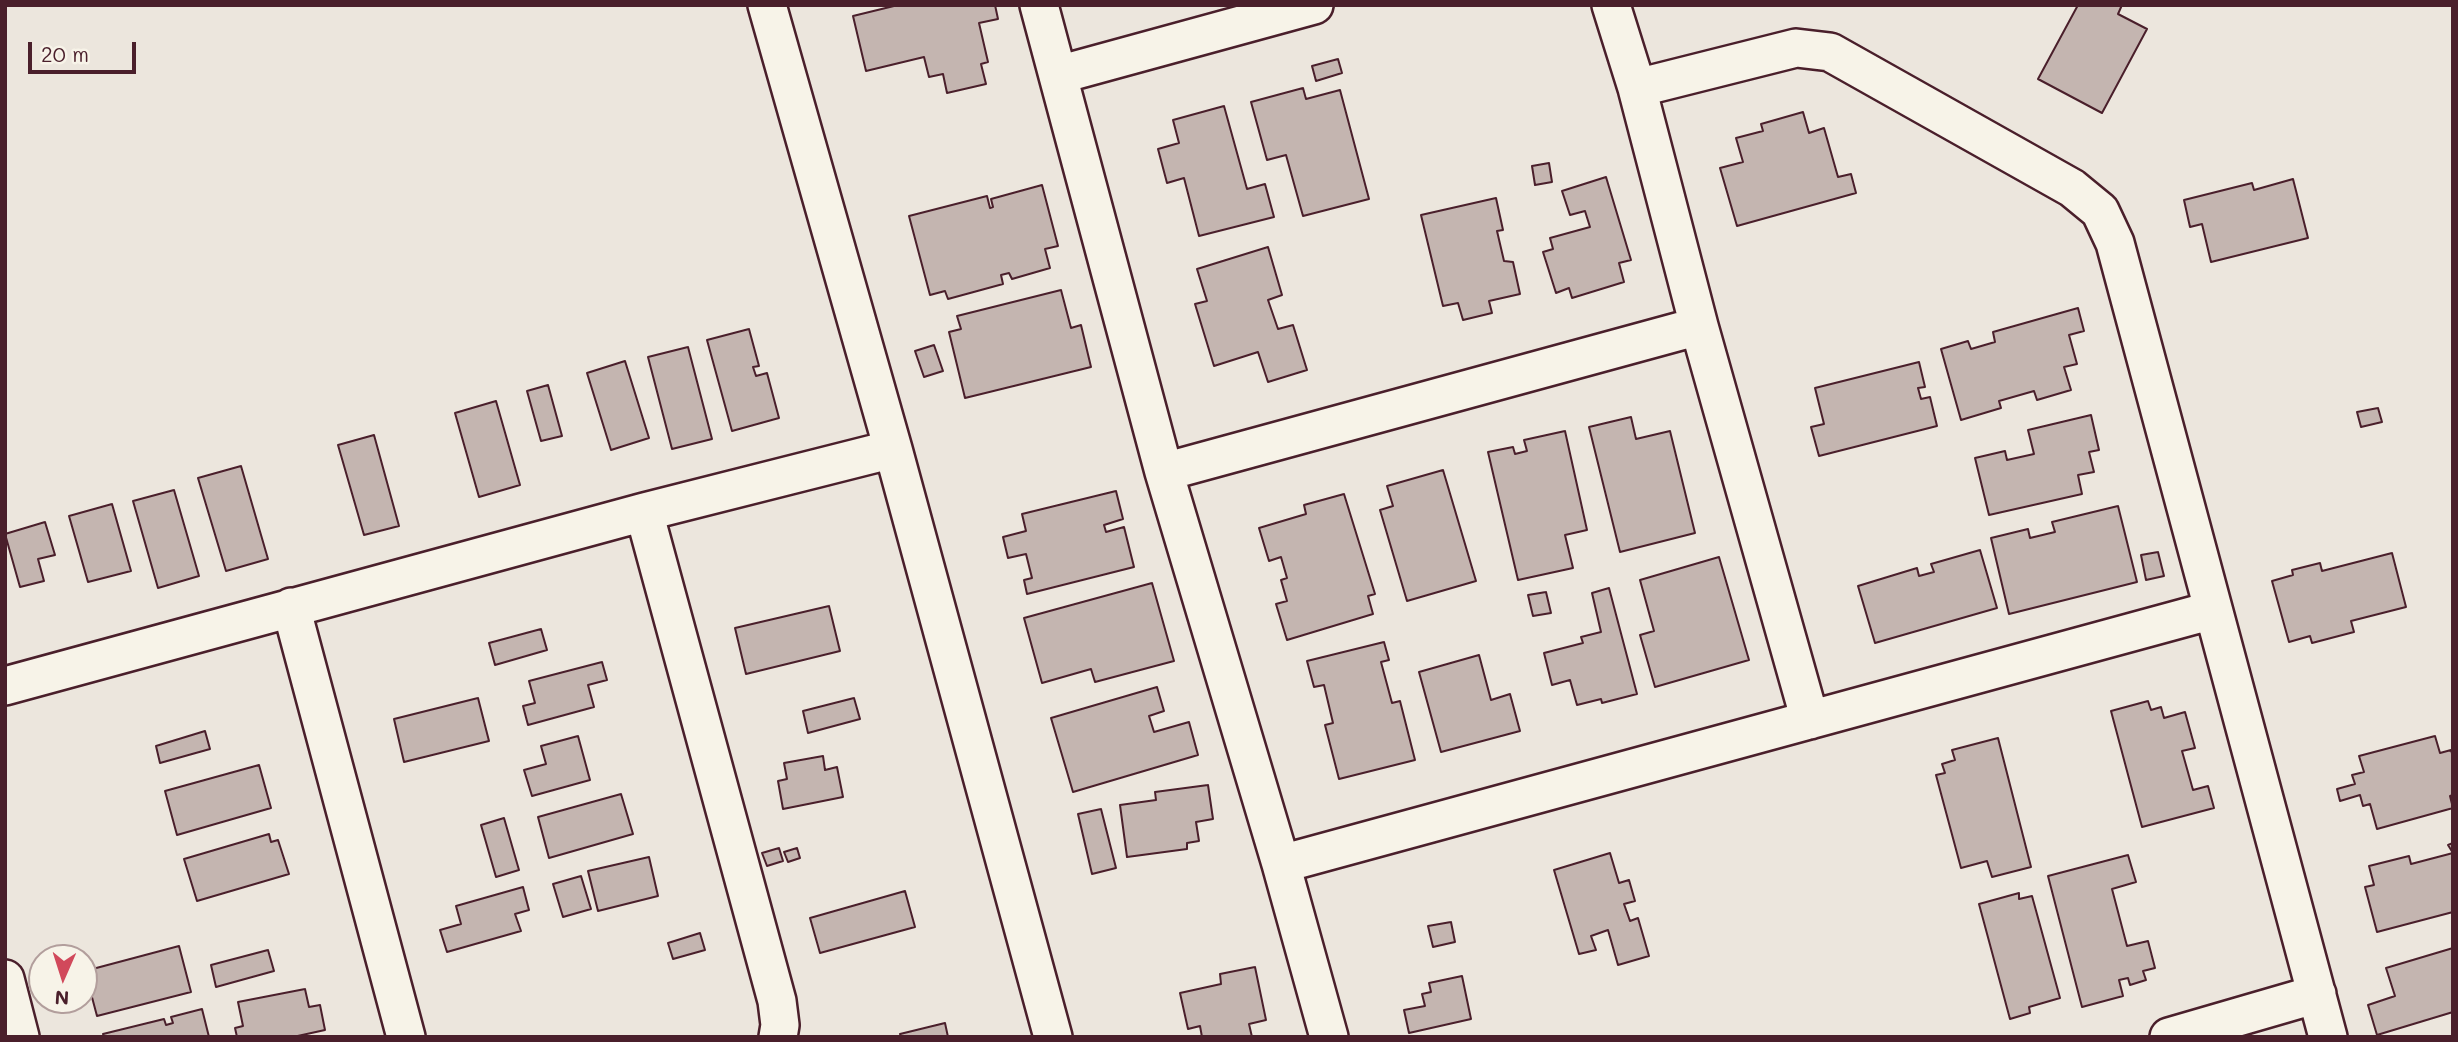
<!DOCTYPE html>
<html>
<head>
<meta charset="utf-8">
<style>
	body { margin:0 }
	#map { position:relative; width:2458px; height:1042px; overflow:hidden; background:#ece6dd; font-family:Mali,sans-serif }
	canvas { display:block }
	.frame { position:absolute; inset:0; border:7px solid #4a1f2b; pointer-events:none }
	.north { position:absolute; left:28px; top:944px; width:70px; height:70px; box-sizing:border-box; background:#f7f3e8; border:2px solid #b29e9c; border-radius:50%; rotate:183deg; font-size:19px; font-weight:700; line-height:28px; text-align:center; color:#4a1f2b }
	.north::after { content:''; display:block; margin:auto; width:24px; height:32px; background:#d1495b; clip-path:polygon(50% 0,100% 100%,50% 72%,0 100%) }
	.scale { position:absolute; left:28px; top:42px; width:108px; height:32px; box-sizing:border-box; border:4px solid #4a1f2b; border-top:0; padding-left:9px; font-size:21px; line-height:24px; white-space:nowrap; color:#4a1f2b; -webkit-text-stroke:5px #f7f3e8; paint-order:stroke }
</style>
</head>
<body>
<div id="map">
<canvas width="2458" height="1042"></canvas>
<div class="frame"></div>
<div class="north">N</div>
<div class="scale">20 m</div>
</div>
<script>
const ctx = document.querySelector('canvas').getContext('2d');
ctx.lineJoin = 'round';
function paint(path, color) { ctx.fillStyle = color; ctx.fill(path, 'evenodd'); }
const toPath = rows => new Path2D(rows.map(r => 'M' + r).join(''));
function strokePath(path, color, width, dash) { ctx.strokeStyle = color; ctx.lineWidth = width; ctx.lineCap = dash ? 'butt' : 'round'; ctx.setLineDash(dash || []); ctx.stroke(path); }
const building = toPath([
	[898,5,995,5,998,19,979,23,988,62,981,64,986,84,947,93,943,74,929,77,924,57,866,71,853,16,898,5],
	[2078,5,2122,5,2118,14,2147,29,2102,113,2038,79,2078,5],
	[1338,59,1342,73,1316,81,1312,66,1338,59],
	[1303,88,1306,99,1340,90,1369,199,1303,216,1286,155,1267,160,1251,102,1303,88],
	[1224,106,1247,189,1265,184,1274,217,1199,236,1184,178,1167,183,1158,149,1179,143,1173,120,1224,106],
	[1803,112,1809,133,1824,128,1838,177,1851,174,1856,193,1737,226,1720,168,1743,162,1736,138,1763,131,1761,124,1803,112],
	[1549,163,1552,182,1535,185,1532,166,1549,163],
	[1606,177,1631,260,1619,263,1624,282,1572,298,1569,288,1556,293,1543,252,1553,249,1550,238,1590,227,1585,211,1570,215,1562,191,1606,177],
	[2293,179,2308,238,2211,262,2202,224,2190,227,2184,200,2252,183,2254,190,2293,179],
	[1042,185,1058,246,1045,249,1050,268,1012,279,1009,273,1001,275,1003,284,948,299,945,291,930,295,909,216,987,196,990,208,993,207,991,199,1042,185],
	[1496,198,1503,230,1497,231,1504,261,1513,262,1520,294,1489,301,1492,313,1463,320,1458,303,1443,306,1421,215,1496,198],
	[1268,247,1282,295,1268,300,1278,329,1293,325,1307,370,1268,382,1258,352,1214,366,1195,304,1207,301,1197,269,1268,247],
	[1061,290,1071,328,1081,325,1091,367,965,398,949,332,961,329,957,316,1061,290],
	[2078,308,2084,331,2069,335,2077,364,2064,367,2071,390,2037,400,2034,391,1999,401,2001,408,1961,420,1941,349,1968,341,1971,349,1995,342,1993,332,2078,308],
	[749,329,759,366,753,367,756,376,767,373,779,418,732,431,707,340,749,329],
	[934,345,943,371,924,377,915,351,934,345],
	[688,347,712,439,672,449,648,357,688,347],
	[625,361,649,438,611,450,587,373,625,361],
	[1919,362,1925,387,1918,388,1921,399,1930,397,1937,426,1819,456,1811,427,1824,424,1815,388,1919,362],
	[548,385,562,436,541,441,527,391,548,385],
	[496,401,520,485,479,497,455,413,496,401],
	[2378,408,2382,422,2361,427,2357,412,2378,408],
	[2091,415,2099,450,2089,452,2094,472,2078,475,2082,494,1989,515,1975,458,2005,451,2007,460,2034,454,2028,430,2091,415],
	[1631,417,1636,439,1670,431,1695,533,1620,552,1589,427,1631,417],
	[1565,431,1587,530,1565,535,1573,568,1518,580,1488,452,1513,447,1515,454,1527,451,1524,440,1565,431],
	[374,435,399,526,364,535,338,445,374,435],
	[241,466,268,559,226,571,198,478,241,466],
	[1443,470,1476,581,1407,601,1380,510,1393,506,1387,486,1443,470],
	[174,490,199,576,158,588,133,501,174,490],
	[1116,491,1123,519,1104,525,1106,532,1124,527,1134,567,1027,594,1024,580,1032,578,1026,554,1008,558,1003,537,1026,531,1022,514,1116,491],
	[1344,494,1375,594,1368,596,1373,614,1287,640,1276,604,1287,601,1281,580,1287,578,1281,557,1269,561,1259,528,1306,514,1304,505,1344,494],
	[112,504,131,571,88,582,69,516,112,504],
	[2118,506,2137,582,2009,614,1991,538,2028,529,2030,538,2055,532,2052,522,2118,506],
	[45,522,55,555,38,559,44,581,20,587,5,534,45,522],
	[1980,550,1997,608,1875,643,1858,586,1917,568,1919,576,1934,572,1931,564,1980,550],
	[2158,552,2164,576,2146,580,2141,555,2158,552],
	[2392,553,2406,607,2351,621,2354,632,2312,643,2310,636,2289,642,2272,581,2293,575,2292,570,2320,563,2322,571,2392,553],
	[1719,557,1749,660,1655,687,1640,635,1654,631,1640,580,1719,557],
	[1152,583,1174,661,1095,682,1091,669,1042,683,1024,618,1152,583],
	[1609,588,1637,694,1602,703,1601,699,1577,705,1570,680,1552,685,1544,653,1583,643,1581,637,1601,632,1592,593,1609,588],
	[1546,592,1551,613,1533,616,1528,595,1546,592],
	[829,606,840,651,746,674,735,628,829,606],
	[541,629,547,650,495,665,489,643,541,629],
	[1384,642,1389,660,1381,662,1392,703,1400,701,1415,760,1339,779,1325,725,1333,723,1324,685,1314,687,1307,661,1384,642],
	[1479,655,1491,700,1510,694,1520,731,1441,752,1419,672,1479,655],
	[602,662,607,680,588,685,594,707,528,725,523,706,535,703,529,681,602,662],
	[1157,687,1164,711,1149,716,1154,732,1189,722,1198,755,1073,792,1051,718,1157,687],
	[478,698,489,741,404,762,394,719,478,698],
	[854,698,860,719,808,733,803,711,854,698],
	[2148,701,2151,710,2161,707,2164,718,2185,712,2195,748,2182,751,2193,790,2208,786,2214,808,2142,827,2111,711,2148,701],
	[205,731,210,749,160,763,156,746,205,731],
	[578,736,590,780,532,796,524,770,546,764,541,746,578,736],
	[2435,736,2440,753,2451,750,2453,757,2453,795,2450,796,2453,808,2377,829,2370,804,2363,806,2360,795,2340,801,2337,789,2355,784,2352,775,2364,772,2359,756,2435,736],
	[1998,738,2031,867,1992,877,1987,861,1961,868,1936,775,1945,773,1942,764,1955,760,1952,750,1998,738],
	[823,756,825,770,837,767,843,797,783,809,778,781,787,779,784,763,823,756],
	[259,765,271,808,177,835,165,791,259,765],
	[1208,785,1213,819,1196,822,1199,841,1187,843,1187,849,1127,857,1120,805,1156,800,1155,792,1208,785],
	[621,794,633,834,549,858,538,817,621,794],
	[1101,809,1116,868,1092,874,1078,814,1101,809],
	[504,818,519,870,496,877,481,825,504,818],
	[269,834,271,842,278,840,289,874,197,901,184,859,269,834],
	[2453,843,2453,912,2377,932,2365,887,2374,885,2369,866,2409,856,2411,864,2453,853,2448,845,2453,843],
	[779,848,783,861,767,866,762,853,779,848],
	[797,848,800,858,788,862,784,852,797,848],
	[1610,853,1619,883,1629,880,1635,901,1624,904,1630,921,1638,918,1649,956,1618,965,1608,930,1591,936,1596,950,1579,954,1554,870,1610,853],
	[2128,855,2136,882,2112,889,2127,946,2148,941,2155,968,2143,971,2146,980,2130,985,2128,978,2119,980,2123,996,2082,1007,2048,876,2128,855],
	[649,857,658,896,598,911,588,871,649,857],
	[581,876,591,909,563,917,553,884,581,876],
	[523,887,529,910,515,914,521,931,447,952,440,930,461,924,456,906,523,887],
	[905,891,915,927,820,953,810,918,905,891],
	[2019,893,2019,899,2032,896,2060,998,2029,1007,2030,1013,2010,1019,1979,904,2019,893],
	[1451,922,1455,942,1433,947,1428,926,1451,922],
	[700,933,705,950,673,959,668,943,700,933],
	[179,946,191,992,97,1016,85,971,179,946],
	[2453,948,2453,1012,2377,1035,2368,1005,2395,996,2386,968,2453,948],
	[268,950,274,971,216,987,211,965,268,950],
	[1255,967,1266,1020,1249,1024,1252,1037,1202,1037,1200,1026,1188,1029,1180,993,1221,984,1220,974,1255,967],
	[1462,976,1471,1019,1409,1033,1404,1010,1425,1006,1422,994,1431,992,1429,983,1462,976],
	[305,989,309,1007,320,1005,325,1030,293,1037,237,1037,235,1028,243,1026,238,1002,305,989],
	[202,1009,209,1037,104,1037,103,1034,164,1019,166,1025,173,1023,171,1017,202,1009],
	[945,1023,948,1037,901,1037,900,1034,945,1023]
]);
const street = toPath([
	[767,5,893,449,1053,1037],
	[1039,5,1164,472,1281,864,1329,1037],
	[1611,5,1637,88,1699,326,1810,720],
	[1058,75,1314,5],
	[1637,88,1796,48,1830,52,2072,188,2100,211,2115,243,2328,1037],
	[1164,472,1699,326],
	[644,512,777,1001,780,1025,778,1037],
	[291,607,406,1037],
	[5,686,644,512,893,449],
	[1281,864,2213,610],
	[5,979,20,1037],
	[2169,1037,2317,994]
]);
paint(building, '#c4b5b0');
strokePath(building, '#4a1f2b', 2);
strokePath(street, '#4a1f2b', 42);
strokePath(street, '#f7f3e8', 37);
</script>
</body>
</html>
